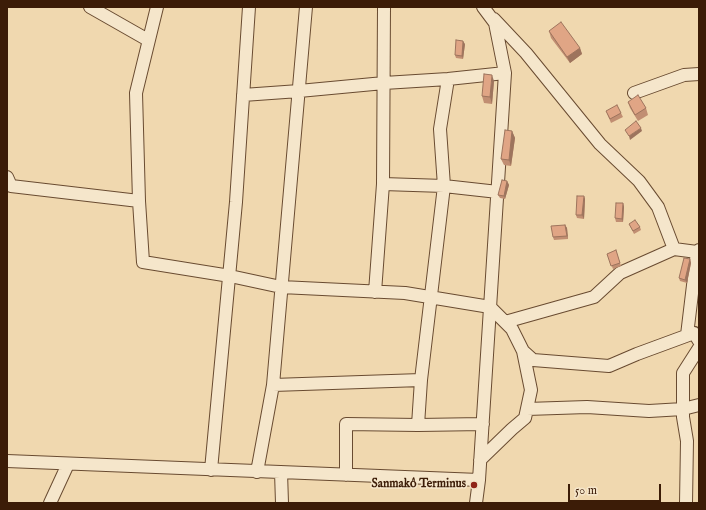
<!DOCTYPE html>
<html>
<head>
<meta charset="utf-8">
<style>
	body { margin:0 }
	#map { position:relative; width:706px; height:510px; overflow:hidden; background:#f0d8af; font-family:"IM FELL English",serif }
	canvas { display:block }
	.frame { position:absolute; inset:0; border:8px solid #3c1c07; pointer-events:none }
	.scale { position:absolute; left:568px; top:484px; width:93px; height:18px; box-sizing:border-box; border:2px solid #3c1c07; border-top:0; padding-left:5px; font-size:12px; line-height:14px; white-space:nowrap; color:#3c1c07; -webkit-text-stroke:3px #f5e6cb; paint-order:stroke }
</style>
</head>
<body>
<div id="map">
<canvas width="706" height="510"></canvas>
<div class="frame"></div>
<div class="scale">50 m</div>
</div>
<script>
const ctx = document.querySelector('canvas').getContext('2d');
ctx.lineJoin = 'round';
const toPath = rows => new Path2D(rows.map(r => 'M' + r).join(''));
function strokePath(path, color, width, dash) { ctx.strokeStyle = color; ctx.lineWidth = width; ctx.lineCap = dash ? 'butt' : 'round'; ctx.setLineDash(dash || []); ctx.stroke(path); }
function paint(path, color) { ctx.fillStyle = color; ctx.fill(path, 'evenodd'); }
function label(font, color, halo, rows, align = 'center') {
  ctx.font = font + ' "IM FELL English",serif'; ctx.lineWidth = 3; ctx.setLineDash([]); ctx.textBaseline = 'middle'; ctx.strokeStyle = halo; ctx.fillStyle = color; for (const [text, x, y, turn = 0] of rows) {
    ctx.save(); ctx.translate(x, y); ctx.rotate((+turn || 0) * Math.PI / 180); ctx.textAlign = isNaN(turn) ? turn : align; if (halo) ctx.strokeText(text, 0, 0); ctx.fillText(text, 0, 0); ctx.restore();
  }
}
const minor = toPath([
	[90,7,148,40],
	[157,7,136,93,139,201,143,262,230,276,281,287,405,293,490,307,512,329,523,351,533,360,609,366,637,354,694,333,699,341],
	[494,19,526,53,600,144,639,181,658,207,674,249],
	[448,79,440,129,444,186,421,380,418,425,483,424],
	[634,93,684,75,699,74],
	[243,95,299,91,384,83,448,79,505,73],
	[7,177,11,186,139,201],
	[383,184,444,186,498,192],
	[375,292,383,184,384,7],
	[505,322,594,297,620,273,674,249,697,252,699,250],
	[687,335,697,252],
	[273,385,421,380],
	[527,409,587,407,649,411,683,409,699,405],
	[480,460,512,429,525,418,531,390,523,351],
	[7,461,479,480],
	[211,470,236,202,249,7],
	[257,472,273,385,306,7],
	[281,472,282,503],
	[346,475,346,424,418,425],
	[50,503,68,464],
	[476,503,479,480,505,73,495,23,483,7],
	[686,503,687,441,683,417,683,373,699,348]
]);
const wall = toPath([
	[549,31,580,48,582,54,570,63,551,38],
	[465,44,463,59,456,58,455,55],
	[494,81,492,104,484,103,482,96],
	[628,102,646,108,648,115,638,121,630,108],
	[606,111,621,113,623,117,611,123],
	[512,131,515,138,511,166,504,165,501,159],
	[507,181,509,185,505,199,500,198,498,195],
	[584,196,585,199,584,219,577,218,576,215],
	[623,203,624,207,623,222,616,222,615,218],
	[629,224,640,227,641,230,634,234],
	[565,225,567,228,568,239,554,240,553,237],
	[616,250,621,266,613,269,607,254],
	[690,259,691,263,687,283,680,281,679,278]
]);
const shadedWall = toPath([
	[463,41,465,44,463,59,462,56],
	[580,48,582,54,570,63,567,57],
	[492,75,494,81,492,104,490,97],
	[641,128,642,131,630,140,629,136],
	[512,131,515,138,511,166,509,160],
	[507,181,509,185,505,199,504,196],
	[584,196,585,199,584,219,582,215],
	[623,203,624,207,623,222,622,219],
	[565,225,567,228,568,239,567,236],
	[690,259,691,263,687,283,685,280]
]);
const building = toPath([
	[561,22,580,48,567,57,549,31,561,22],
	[456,40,463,41,462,56,455,55,456,40],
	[484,74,492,75,490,97,482,96,484,74],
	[638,95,646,108,635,115,628,102,638,95],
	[617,105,621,113,610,119,606,111,617,105],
	[636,121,641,128,629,136,625,130,636,121],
	[505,130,512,131,509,160,501,159,505,130],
	[502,180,507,181,504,196,498,195,502,180],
	[577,196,584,196,582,215,576,215,577,196],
	[616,203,623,203,622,219,615,218,616,203],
	[635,220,640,227,633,231,629,224,635,220],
	[565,225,567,236,553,237,551,226,565,225],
	[616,250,620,263,611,266,607,254,616,250],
	[684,258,690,259,685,280,679,278,684,258]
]);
const markers = [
	[474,485,4,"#8f2418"]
];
const poiNames = [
	["Sanmakô Terminus",466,485]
];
strokePath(minor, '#694b31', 14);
strokePath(minor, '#f5e6cb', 12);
paint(wall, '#c18e72');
paint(shadedWall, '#9d745d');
paint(building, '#e0a585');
strokePath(building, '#9d745d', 1);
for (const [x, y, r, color] of markers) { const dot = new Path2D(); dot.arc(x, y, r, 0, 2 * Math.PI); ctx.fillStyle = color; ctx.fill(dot); strokePath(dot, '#f5e6cb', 1.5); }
label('bold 12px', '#3c1c07', '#f5e6cb', poiNames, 'right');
</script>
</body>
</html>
